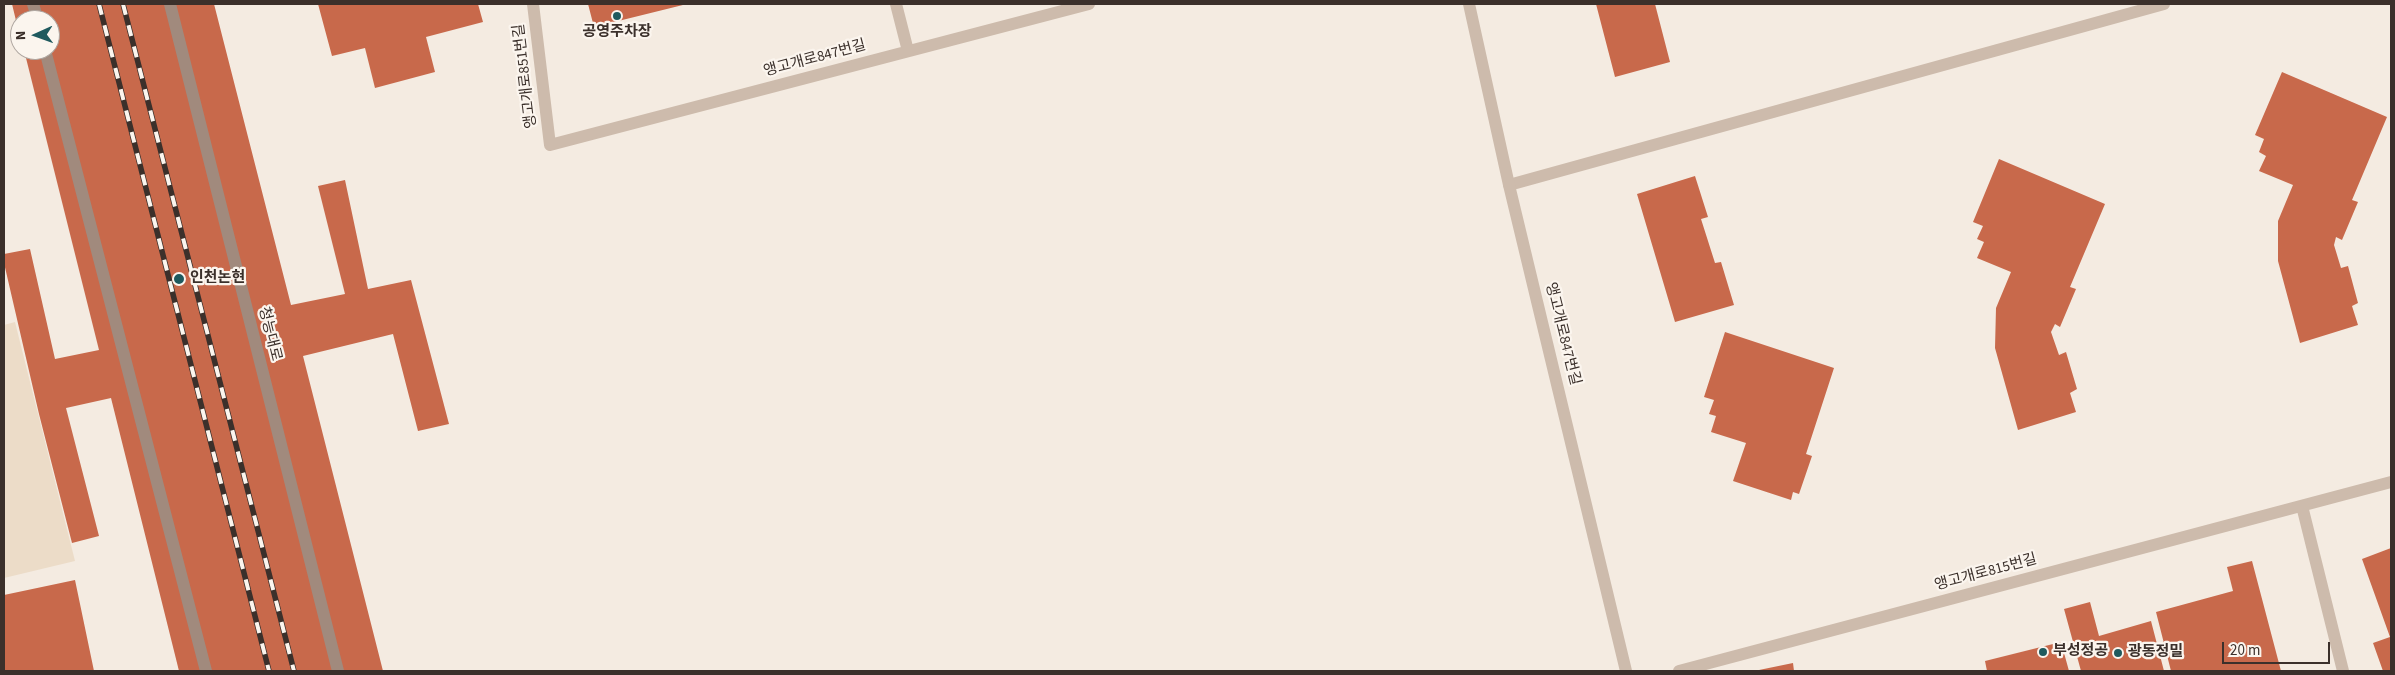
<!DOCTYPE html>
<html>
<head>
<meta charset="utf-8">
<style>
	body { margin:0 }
	#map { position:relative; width:2395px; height:675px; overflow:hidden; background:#f4ebe1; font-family:"Source Sans 3",sans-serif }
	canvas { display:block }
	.frame { position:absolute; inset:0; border:5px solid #3b302b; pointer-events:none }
	.north { position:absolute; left:10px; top:10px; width:50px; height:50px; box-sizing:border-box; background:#fbf5ee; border:1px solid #aea6a0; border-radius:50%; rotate:268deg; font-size:14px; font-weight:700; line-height:20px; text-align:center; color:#3b302b }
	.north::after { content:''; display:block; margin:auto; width:18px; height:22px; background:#1f5a5e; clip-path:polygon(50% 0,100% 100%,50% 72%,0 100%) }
	.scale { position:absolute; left:2222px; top:642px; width:108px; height:22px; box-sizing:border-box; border:2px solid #3b302b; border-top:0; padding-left:6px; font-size:15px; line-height:18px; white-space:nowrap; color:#3b302b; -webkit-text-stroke:4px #fbf5ee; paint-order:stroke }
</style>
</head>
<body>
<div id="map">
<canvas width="2395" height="675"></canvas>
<div class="frame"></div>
<div class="north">N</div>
<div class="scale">20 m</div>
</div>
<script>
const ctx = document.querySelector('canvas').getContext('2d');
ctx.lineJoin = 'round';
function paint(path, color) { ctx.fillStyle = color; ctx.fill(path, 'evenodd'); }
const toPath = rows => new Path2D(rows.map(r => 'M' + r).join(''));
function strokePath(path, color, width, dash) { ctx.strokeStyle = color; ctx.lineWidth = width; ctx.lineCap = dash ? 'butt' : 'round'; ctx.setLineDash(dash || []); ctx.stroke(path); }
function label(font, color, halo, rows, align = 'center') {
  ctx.font = font + ' "Source Sans 3","Noto Sans KR",sans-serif'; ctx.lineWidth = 4.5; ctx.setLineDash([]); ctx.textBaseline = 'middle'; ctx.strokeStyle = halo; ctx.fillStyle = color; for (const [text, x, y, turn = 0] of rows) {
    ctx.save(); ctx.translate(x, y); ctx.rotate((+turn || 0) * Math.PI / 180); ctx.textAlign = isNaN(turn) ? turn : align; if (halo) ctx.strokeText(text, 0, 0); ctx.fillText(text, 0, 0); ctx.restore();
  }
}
const plaza = toPath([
	[15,322,75,561,4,578,4,325]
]);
const building = toPath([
	[12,4,214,4,291,305,345,294,318,186,345,180,368,289,411,280,449,424,418,431,393,334,303,356,383,671,179,671,111,398,66,408,99,536,72,543,39,414,4,263,4,254,30,249,55,359,99,350,24,50,50,50,50,20,20,20,19,33],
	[318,4,478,4,483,22,426,37,435,72,375,88,365,48,332,56],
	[588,4,687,4,594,27],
	[1596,4,1655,4,1670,62,1615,77],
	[2282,72,2387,117,2352,200,2358,202,2342,240,2336,237,2334,245,2341,268,2348,266,2358,303,2352,306,2358,325,2300,343,2278,261,2278,221,2293,185,2259,171,2266,156,2259,152,2264,139,2255,135],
	[1999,159,2105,204,2070,287,2076,289,2060,327,2055,324,2051,332,2059,355,2066,352,2077,389,2070,393,2076,412,2018,430,1995,348,1996,308,2011,272,1977,258,1984,242,1977,239,1983,226,1973,222],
	[1695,176,1708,217,1701,219,1715,263,1721,262,1734,305,1675,322,1637,194],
	[1725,332,1834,368,1806,454,1812,456,1799,494,1793,492,1791,500,1733,481,1746,443,1711,432,1716,416,1709,414,1714,400,1704,397],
	[2391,548,2391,671,2383,671,2373,643,2390,637,2362,559],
	[2252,561,2281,671,2171,671,2156,612,2233,591,2227,567],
	[75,580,94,671,4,671,4,595],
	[2090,602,2099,636,2151,621,2164,671,2081,671,2064,609],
	[2061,642,2069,671,1987,671,1985,661],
	[1793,663,1794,671,1759,671,1759,670]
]);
const service = toPath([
	[533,4,550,145,1089,4],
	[896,4,908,51],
	[1509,185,2164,4]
]);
const minor = toPath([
	[1469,4,1509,185,1626,671],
	[2302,506,2343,671],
	[1679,671,2391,482]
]);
const secondary = toPath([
	[33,4,38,20],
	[170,4,338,671],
	[45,50,206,671]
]);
const rail = toPath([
	[99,4,269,671],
	[123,4,294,671]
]);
const markers = [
	[617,16,5,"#1f5a5e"],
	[179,279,6,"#1f5a5e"],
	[2043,652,5,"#1f5a5e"],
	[2118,653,5,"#1f5a5e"]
];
const poiNames = [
	["공영주차장",617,33,"center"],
	["인천논현",190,279],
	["부성정공",2053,652],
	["광동정밀",2128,653]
];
const streetNames = [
	["앵고개로847번길",815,59,-15],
	["앵고개로851번길",526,76,-97],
	["청능대로",269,334,76],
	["앵고개로847번길",1562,334,76],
	["앵고개로815번길",1986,573,-15]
];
paint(plaza, '#ecdcc8');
paint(building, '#c8694b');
strokePath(service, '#cdbbac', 12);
strokePath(minor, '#cdbbac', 12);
strokePath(secondary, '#a18a7d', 12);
strokePath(rail, '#3b302b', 5.5);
strokePath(rail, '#fbf5ee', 4, [11]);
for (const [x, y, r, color] of markers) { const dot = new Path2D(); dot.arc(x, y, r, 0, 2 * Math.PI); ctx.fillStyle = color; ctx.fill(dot); strokePath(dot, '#fbf5ee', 2); }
label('bold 15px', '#3b302b', '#fbf5ee', poiNames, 'left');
label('15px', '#3b302b', '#fbf5ee', streetNames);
</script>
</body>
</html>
